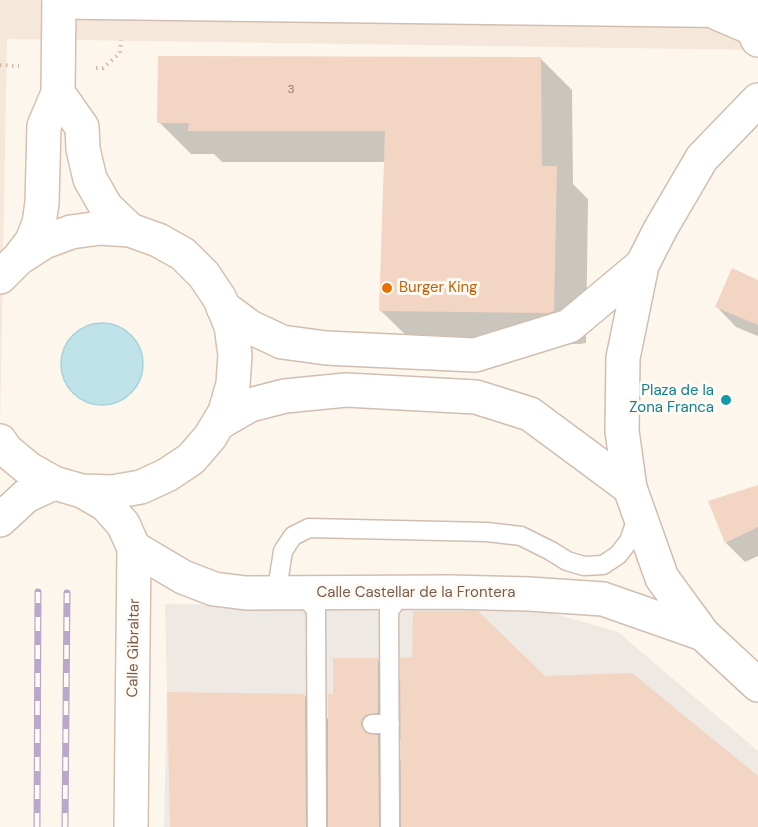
<!DOCTYPE html>
<html>
<head>
<meta charset="utf-8">
<style>
	body { margin:0 }
	canvas { display:block; background:#fdf6ec }
</style>
</head>
<body>
<canvas width="758" height="827"></canvas>
<script>
const ctx = document.querySelector('canvas').getContext('2d');
ctx.lineJoin = 'round';
function paint(path, color) { ctx.fillStyle = color; ctx.fill(path, 'evenodd'); }
const toPath = rows => new Path2D(rows.map(r => 'M' + r).join(''));
function strokePath(path, color, width, dash) { ctx.strokeStyle = color; ctx.lineWidth = width; ctx.lineCap = dash ? 'butt' : 'round'; ctx.setLineDash(dash || []); ctx.stroke(path); }
function label(font, color, halo, rows, align = 'center') {
  ctx.font = font + ' "DM Sans",sans-serif'; ctx.lineWidth = 6; ctx.setLineDash([]); ctx.textBaseline = 'middle'; ctx.strokeStyle = halo; ctx.fillStyle = color; for (const [text, x, y, turn = 0] of rows) {
    ctx.save(); ctx.translate(x, y); ctx.rotate((+turn || 0) * Math.PI / 180); ctx.textAlign = isNaN(turn) ? turn : align; if (halo) ctx.strokeText(text, 0, 0); ctx.fillText(text, 0, 0); ctx.restore();
  }
}
const residential = toPath([
	[0,0,758,0,758,50,7,39,0,431]
]);
const industrial = toPath([
	[165,604,535,608,618,632,758,751,758,827,164,827,167,692]
]);
const water = toPath([
	'61 364a41 41 0 1 1 82 0a41 41 0 1 1-82 0Z'
]);
const shadow = toPath([
	[540,58,572,90,573,184,588,199,586,343,580,344,413,342,381,311,385,162,222,162,214,154,191,154,159,122],
	[758,281,758,336,736,327,717,307],
	[758,486,758,556,745,562,726,543],
	[377,659,402,684,544,677,758,778,758,827,171,827,305,696,329,720,335,696],
	[402,739,402,762,388,747,392,740]
]);
const building = toPath([
	[158,56,541,57,542,166,557,166,554,311,547,313,379,311,385,131,188,131,189,123,157,123],
	[732,268,758,280,758,325,715,307],
	[758,485,758,527,725,543,708,501],
	[413,611,478,611,545,676,632,673,758,776,758,827,401,827,400,658,412,657],
	[333,658,378,658,378,713,366,715,362,719,361,725,366,733,378,735,379,827,328,827,328,694,333,694],
	[167,692,305,694,306,827,170,827]
]);
const path = toPath([
	[0,65,19,66],
	[96,68,103,68,120,53,121,40]
]);
const service = toPath([
	[286,593,278,583,283,551,293,536,309,528,487,532,521,536,551,551,567,561,584,566,603,565,618,555,629,541,635,524,636,514],
	[302,593,316,610,317,827],
	[372,724,390,724],
	[390,827,389,611,396,601,410,594]
]);
const minor = toPath([
	[59,2,758,11],
	[717,13,752,28,758,40],
	[134,548,183,577,214,589,246,593,451,592,529,594,603,599,703,634]
]);
const tertiary = toPath([
	[758,100,702,158,661,228,642,265,623,358,622,431,630,488,662,578,703,634,758,685],
	[223,307,250,327,282,342,326,348,475,355,569,326,642,265],
	[219,423,250,405,285,396,346,390,476,397,530,414,630,488],
	[0,520,26,496,54,483]
]);
const secondary = toPath([
	[58,93,82,127,83,149,90,179,106,207,130,230],
	[19,258,32,241,39,223,42,203,44,126,58,93,59,0],
	[0,277,19,258,44,242,71,232,100,228,130,230,158,240,183,254,204,275,220,299,231,326,235,355,233,384,225,412,210,437,191,459,167,475,141,487,112,492,82,491,54,483,29,469,6,450,0,441],
	[82,491,105,504,123,524,134,548,131,827]
]);
const rail = toPath([
	[37,827,38,592],
	[65,827,67,593]
]);
const markers = [
	[387,288,6,"#e8710a"],
	[726,400,6,"#0f9aa8"]
];
const numberNames = [
	["3",291,90]
];
const foodNames = [
	["Burger King",399,288]
];
const cultureNames = [
	["Plaza de la",714,391],
	["Zona Franca",714,408]
];
const streetNames = [
	["Calle Castellar de la Frontera",416,593],
	["Calle Gibraltar",134,648,-89]
];
paint(residential, '#f5e8da');
paint(industrial, '#efe9e4');
paint(water, '#bfe3e8');
strokePath(water, '#a5d3da', 1.5);
paint(shadow, '#0003');
paint(building, '#f3d5c3');
strokePath(service, '#d1beb0', 21);
strokePath(minor, '#d1beb0', 36);
strokePath(tertiary, '#d1beb0', 36);
strokePath(secondary, '#d6c0b0', 36);
strokePath(path, '#d9b8a5', 4, [1.5, 4.5]);
strokePath(service, '#fff', 18);
strokePath(minor, '#fff', 33);
strokePath(tertiary, '#fff', 33);
strokePath(secondary, '#fff', 33);
strokePath(rail, '#b9a8c9', 7);
strokePath(rail, '#fffaf3', 4.5, [14]);
for (const [x, y, r, color] of markers) { const dot = new Path2D(); dot.arc(x, y, r, 0, 2 * Math.PI); ctx.fillStyle = color; ctx.fill(dot); strokePath(dot, '#fffaf3', 2); }
label('12px', '#987a6a', null, numberNames);
label('15px', '#c56008', '#fffaf3', foodNames, 'left');
label('15px', '#0d838f', '#fffaf3', cultureNames, 'right');
label('15px', '#7a5c4d', '#fffaf3', streetNames);
</script>
</body>
</html>
